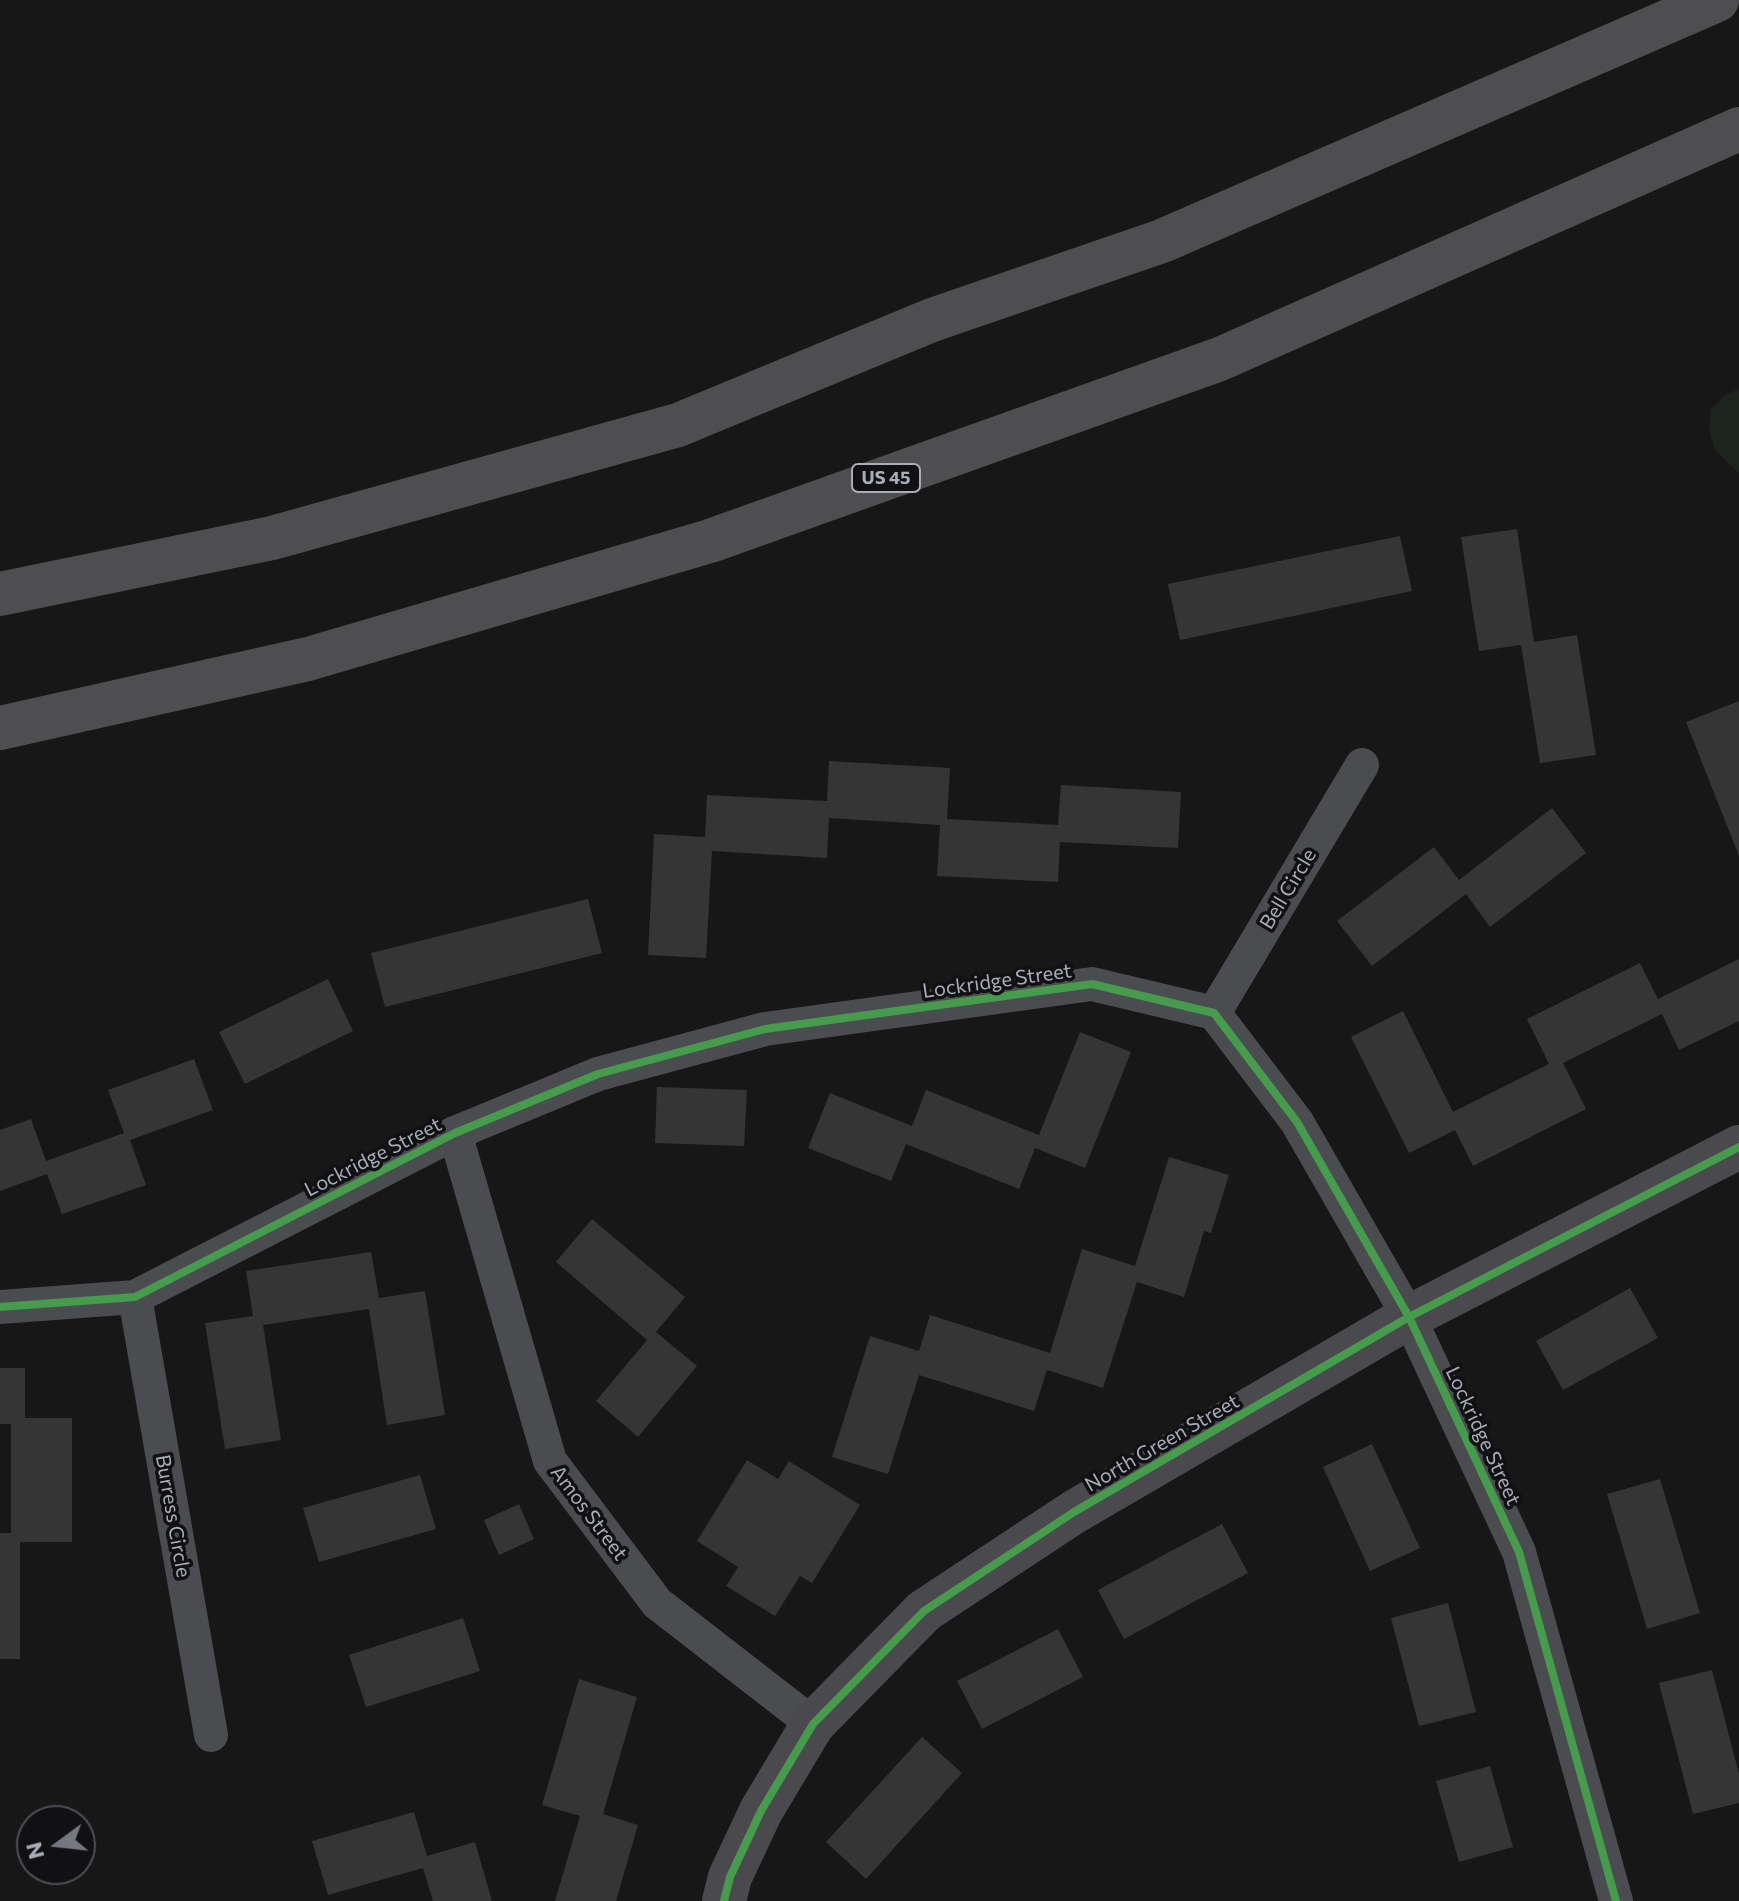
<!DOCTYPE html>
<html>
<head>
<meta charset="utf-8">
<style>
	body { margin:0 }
	#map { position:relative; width:1739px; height:1901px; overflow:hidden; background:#171717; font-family:Commissioner,sans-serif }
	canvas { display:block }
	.north { position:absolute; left:16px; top:1805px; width:80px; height:80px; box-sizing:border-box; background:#111113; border:2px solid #4d4f55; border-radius:50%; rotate:255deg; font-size:22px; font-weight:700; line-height:32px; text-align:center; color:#a8adb8 }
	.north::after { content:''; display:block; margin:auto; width:28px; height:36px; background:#757880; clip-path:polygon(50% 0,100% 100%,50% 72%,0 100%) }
</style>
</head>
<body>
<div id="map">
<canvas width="1739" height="1901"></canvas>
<div class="north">N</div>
</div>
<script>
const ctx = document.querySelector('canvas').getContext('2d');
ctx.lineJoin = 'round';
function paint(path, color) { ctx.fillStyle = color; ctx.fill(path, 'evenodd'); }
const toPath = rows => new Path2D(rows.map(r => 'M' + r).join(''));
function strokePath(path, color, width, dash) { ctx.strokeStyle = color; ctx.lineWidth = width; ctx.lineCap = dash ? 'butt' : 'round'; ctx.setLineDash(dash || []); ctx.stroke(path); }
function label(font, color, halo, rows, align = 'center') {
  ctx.font = font + ' Commissioner,sans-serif'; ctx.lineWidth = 7; ctx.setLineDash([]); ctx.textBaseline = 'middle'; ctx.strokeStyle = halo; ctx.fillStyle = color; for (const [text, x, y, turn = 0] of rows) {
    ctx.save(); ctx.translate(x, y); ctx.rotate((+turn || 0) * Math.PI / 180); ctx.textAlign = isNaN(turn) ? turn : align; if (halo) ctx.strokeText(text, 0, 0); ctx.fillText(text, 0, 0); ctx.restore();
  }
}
const green = toPath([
	[1739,389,1739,473,1716,451,1709,432,1711,409,1724,396]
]);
const building = toPath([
	[1517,529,1534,642,1577,635,1596,755,1540,763,1521,645,1479,651,1461,537],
	[1400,536,1412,591,1180,640,1168,584],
	[1739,701,1739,856,1686,722],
	[829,761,950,768,947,819,1058,825,1061,785,1181,792,1178,848,1060,842,1058,882,937,876,940,825,829,818,827,858,712,851,706,958,648,955,654,834,705,837,707,795,827,801],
	[1552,808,1586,853,1490,927,1466,894,1372,966,1337,921,1434,847,1459,880],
	[588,899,602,953,385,1007,371,953],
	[1739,959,1739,1021,1679,1050,1662,1014,1563,1063,1586,1109,1473,1166,1455,1130,1409,1153,1351,1037,1403,1011,1453,1112,1549,1064,1527,1019,1640,963,1658,999],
	[328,979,353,1031,245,1084,219,1032],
	[1080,1032,1131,1052,1085,1168,1035,1148,1019,1189,906,1144,891,1181,808,1148,830,1093,912,1126,926,1090,1039,1135],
	[194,1059,213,1110,130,1140,146,1185,62,1214,47,1174,0,1191,0,1130,31,1119,46,1161,124,1133,108,1090],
	[657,1087,747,1090,744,1146,655,1143],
	[1169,1157,1229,1175,1211,1233,1204,1231,1184,1297,1137,1282,1103,1388,1047,1370,1034,1411,919,1375,888,1474,832,1457,870,1336,919,1351,930,1315,1050,1353,1082,1249,1135,1266],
	[592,1219,685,1297,656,1332,697,1366,638,1437,596,1401,647,1340,556,1262],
	[371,1252,379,1298,425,1291,445,1415,387,1425,369,1309,263,1325,281,1440,225,1449,205,1323,253,1316,246,1271],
	[1630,1288,1658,1338,1563,1390,1536,1341],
	[0,1368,25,1368,25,1418,72,1418,72,1542,20,1542,20,1659,0,1659,0,1533,11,1533,11,1424,0,1424],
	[1372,1444,1420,1548,1370,1571,1323,1467],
	[747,1460,778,1479,789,1461,860,1505,812,1583,800,1576,775,1616,726,1586,738,1567,697,1541],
	[420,1475,436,1529,319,1562,303,1508],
	[1660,1479,1700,1613,1647,1629,1607,1494],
	[519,1504,534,1539,499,1555,484,1520],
	[1222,1524,1248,1573,1124,1639,1098,1590],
	[1448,1603,1476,1712,1419,1726,1391,1618],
	[463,1618,480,1671,366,1707,349,1655],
	[1058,1629,1083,1677,982,1729,957,1681],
	[1712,1670,1739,1774,1739,1803,1693,1814,1659,1683],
	[579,1679,637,1697,603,1814,638,1825,616,1901,555,1901,580,1816,542,1805],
	[922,1737,962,1773,866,1879,826,1842],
	[1490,1766,1513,1847,1459,1862,1436,1781],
	[414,1812,427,1856,475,1842,492,1901,433,1901,423,1868,328,1895,312,1841]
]);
const street = toPath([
	[1214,1013,1362,765],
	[455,1133,550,1461,657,1603,813,1724],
	[135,1297,211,1735],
	[0,1307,135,1297,455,1133,598,1074,765,1029,1092,984,1214,1013,1297,1122,1409,1317,1519,1552,1616,1901]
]);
const secondary = toPath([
	[724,1901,730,1877,761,1811,813,1724,924,1611,1074,1512,1409,1317,1739,1147]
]);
const highway = toPath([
	[0,594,272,538,678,425,932,320,1162,241,1717,0],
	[0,728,308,659,710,541,1220,359,1739,129]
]);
const cycleway = toPath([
	[0,1307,135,1297,455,1133,598,1074,765,1029,1092,984,1214,1013,1297,1122,1409,1317,1519,1552,1616,1901],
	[724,1901,730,1877,761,1811,813,1724,924,1611,1074,1512,1409,1317,1739,1147]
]);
const shields = [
	[886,478,68]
];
const shieldNames = [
	["US 45",886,478]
];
const streetNames = [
	["Bell Circle",1288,889,-59],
	["Lockridge Street",997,981,-8],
	["Lockridge Street",373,1157,-27],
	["Lockridge Street",1483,1436,65],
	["North Green Street",1162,1443,-30],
	["Amos Street",589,1513,53],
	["Burress Circle",173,1516,80]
];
paint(green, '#1d241e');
paint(building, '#353536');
strokePath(street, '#4b4c50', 34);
strokePath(secondary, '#4a4a4e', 44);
strokePath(highway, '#4e4e51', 44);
strokePath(cycleway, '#469c4c', 8);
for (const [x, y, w] of shields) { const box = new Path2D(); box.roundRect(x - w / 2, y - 14, w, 28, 6); ctx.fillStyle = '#111113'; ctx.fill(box); strokePath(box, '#a8adb8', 2); }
label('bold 18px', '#a8adb8', null, shieldNames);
label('20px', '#a8adb8', '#111113', streetNames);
</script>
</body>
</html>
